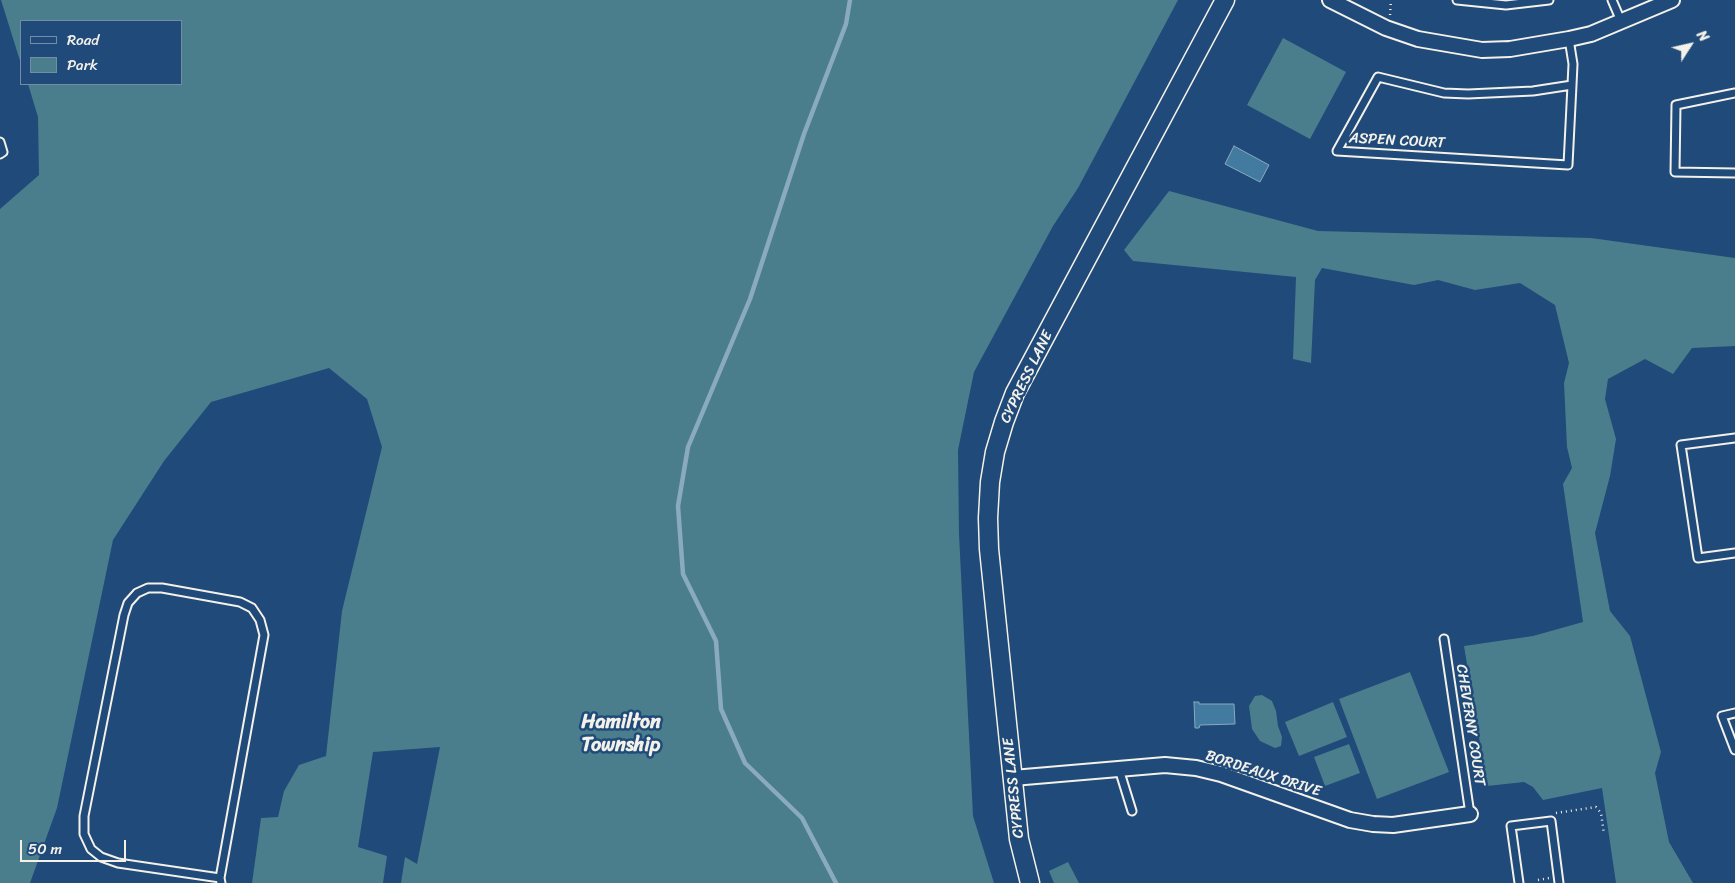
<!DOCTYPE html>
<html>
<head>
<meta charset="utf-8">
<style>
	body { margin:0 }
	#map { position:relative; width:1735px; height:883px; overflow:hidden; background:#1f4a7a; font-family:Sriracha,sans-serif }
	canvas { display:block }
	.legend { position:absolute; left:20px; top:20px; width:162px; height:65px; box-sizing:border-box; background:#1f4a7a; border:1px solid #748da6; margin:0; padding:6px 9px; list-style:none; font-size:15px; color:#f4f1e8 }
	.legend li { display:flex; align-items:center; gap:10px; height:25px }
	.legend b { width:25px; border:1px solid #748da6 }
	.north { position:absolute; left:1665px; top:20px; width:50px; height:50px; -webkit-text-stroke:4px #1f4a7a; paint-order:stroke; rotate:55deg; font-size:14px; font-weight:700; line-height:20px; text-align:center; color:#f4f1e8 }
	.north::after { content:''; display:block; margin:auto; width:18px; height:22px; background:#f4f1e8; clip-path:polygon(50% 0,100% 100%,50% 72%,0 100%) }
	.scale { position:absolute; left:20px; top:840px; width:106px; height:22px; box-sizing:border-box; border:2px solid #f4f1e8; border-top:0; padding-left:6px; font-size:15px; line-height:18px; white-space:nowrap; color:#f4f1e8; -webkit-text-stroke:4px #1f4a7a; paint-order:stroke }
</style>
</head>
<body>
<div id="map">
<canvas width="1735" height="883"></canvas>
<ul class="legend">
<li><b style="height:6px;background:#1f4a7a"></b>Road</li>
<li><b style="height:14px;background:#4a7e8c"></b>Park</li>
</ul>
<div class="north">N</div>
<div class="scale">50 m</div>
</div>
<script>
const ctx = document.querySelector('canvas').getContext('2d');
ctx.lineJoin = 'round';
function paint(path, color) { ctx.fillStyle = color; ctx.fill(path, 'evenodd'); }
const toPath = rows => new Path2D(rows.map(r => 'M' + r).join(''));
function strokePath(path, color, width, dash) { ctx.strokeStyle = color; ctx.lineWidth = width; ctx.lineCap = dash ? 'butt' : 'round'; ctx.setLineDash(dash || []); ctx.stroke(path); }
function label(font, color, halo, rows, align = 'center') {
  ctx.font = font + ' Sriracha,sans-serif'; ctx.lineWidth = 5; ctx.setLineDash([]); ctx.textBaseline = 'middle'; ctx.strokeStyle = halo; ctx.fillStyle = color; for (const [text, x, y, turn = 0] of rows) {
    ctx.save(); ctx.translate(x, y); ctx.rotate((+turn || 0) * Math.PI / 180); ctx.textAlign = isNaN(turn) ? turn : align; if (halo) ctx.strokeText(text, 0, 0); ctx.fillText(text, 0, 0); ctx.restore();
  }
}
const green = toPath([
	[1,0,1178,0,1078,188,1053,226,974,372,958,450,959,534,973,816,994,883,401,883,405,857,417,864,440,747,373,752,358,847,387,856,383,883,252,883,261,818,278,817,284,791,299,765,326,756,342,611,382,447,367,399,329,368,211,402,164,461,113,540,57,808,30,883,0,883,0,209,39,175,38,117,28,84,181,84,181,21,21,21,21,64],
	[1283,38,1346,72,1310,139,1247,105],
	[1169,191,1318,231,1591,238,1735,258,1735,346,1692,348,1673,374,1645,359,1608,379,1605,399,1616,439,1610,476,1595,533,1610,611,1630,636,1661,752,1655,773,1669,842,1693,883,1616,883,1602,788,1543,800,1533,787,1524,782,1487,786,1464,646,1533,636,1583,622,1563,484,1572,468,1567,447,1564,383,1569,363,1555,305,1520,283,1475,290,1438,280,1414,285,1322,268,1315,280,1311,363,1293,359,1296,277,1133,261,1124,250],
	[1410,672,1449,772,1377,799,1339,699],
	[1262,695,1272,701,1276,711,1278,726,1282,737,1281,746,1275,748,1260,741,1252,729,1249,706,1255,696],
	[1333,702,1347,737,1299,756,1285,722],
	[1349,744,1360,773,1325,786,1314,757],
	[1068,862,1079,883,1054,883,1049,871]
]);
const water = toPath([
	[1234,146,1269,165,1260,182,1225,164,1234,146],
	[1194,702,1199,702,1199,704,1234,704,1235,724,1200,725,1199,728,1195,728,1194,702]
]);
const stream = toPath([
	[836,883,802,818,745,763,721,709,716,641,683,574,678,506,688,447,750,299,804,134,846,24,850,0]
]);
const path = toPath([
	[1390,15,1391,0],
	[1556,813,1596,807,1601,813,1604,834],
	[1538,880,1549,878]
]);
const service = toPath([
	[1457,0,1506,5,1549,0],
	[1612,0,1621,21],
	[1569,39,1573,64,1572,85,1568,165,1337,151,1378,77,1444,93,1468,94,1533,91,1572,85],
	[1735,93,1676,105,1675,172,1735,173],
	[0,142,3,152,0,154],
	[1735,438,1681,445,1698,558,1735,553],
	[1444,639,1470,814],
	[1735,713,1722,716,1735,750],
	[1119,769,1132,811],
	[220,878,118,863,101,857,91,849,84,834,84,816,124,615,128,603,137,593,148,588,162,588,240,602,252,608,260,620,264,635,220,878,221,883],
	[1519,883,1511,826,1551,821,1559,883]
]);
const minor = toPath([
	[1330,0,1386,28,1418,39,1482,50,1510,49,1569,39,1591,34,1672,0],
	[1013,778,1165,765,1196,768,1221,774,1350,820,1373,824,1393,825,1470,814]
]);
const tertiary = toPath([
	[1030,883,1019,839,989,549,988,518,990,482,995,452,1004,422,1015,393,1225,0]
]);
const streetNames = [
	["ASPEN COURT",1397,141,3],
	["CYPRESS LANE",1027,377,-64],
	["CHEVERNY COURT",1470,725,81],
	["BORDEAUX DRIVE",1263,774,18],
	["CYPRESS LANE",1014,788,-96]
];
const districtNames = [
	["Hamilton",621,723],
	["Township",621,746]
];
paint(green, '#4a7e8c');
paint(water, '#437aa0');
strokePath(water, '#8aaabd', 1);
strokePath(stream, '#8aaabd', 4.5);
strokePath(service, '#f4f1e8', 11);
strokePath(minor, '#f4f1e8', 18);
strokePath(tertiary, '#f4f1e8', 21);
strokePath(path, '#f4f1e8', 2.5, [1, 4]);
strokePath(service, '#1f4a7a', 7);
strokePath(minor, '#1f4a7a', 14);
strokePath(tertiary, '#1f4a7a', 18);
label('15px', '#f4f1e8', '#1f4a7a', streetNames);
label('bold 20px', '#f4f1e8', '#1f4a7a', districtNames);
</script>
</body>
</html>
